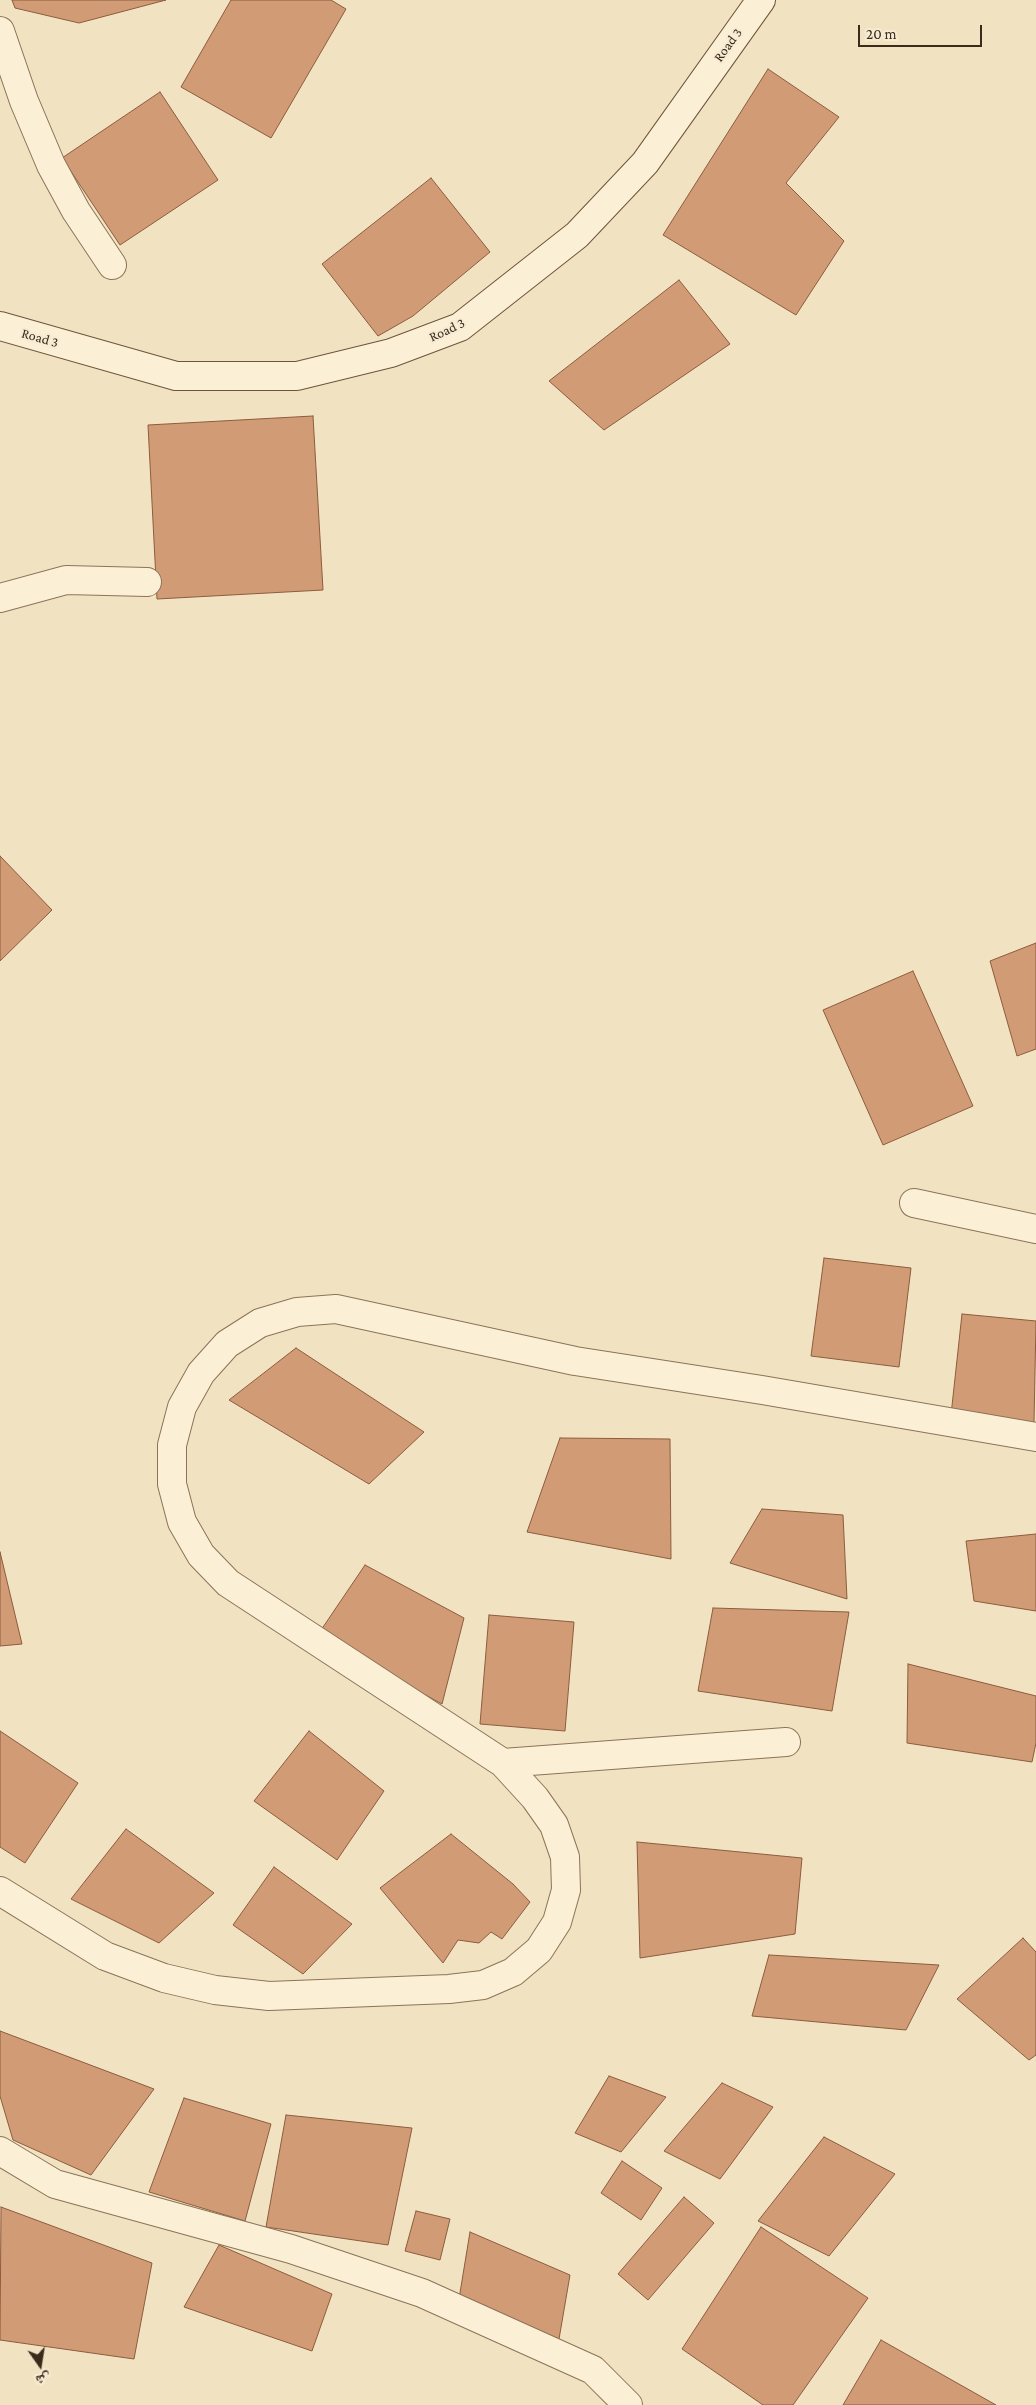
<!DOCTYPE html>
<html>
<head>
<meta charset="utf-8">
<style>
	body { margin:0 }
	#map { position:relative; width:1036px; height:2405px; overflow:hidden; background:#f1e2c2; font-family:"Crimson Pro","Noto Naskh Arabic",serif }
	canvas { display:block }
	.north { position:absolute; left:15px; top:2340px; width:50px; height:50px; -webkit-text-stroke:4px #f7ecd3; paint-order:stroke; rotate:167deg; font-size:14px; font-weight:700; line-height:20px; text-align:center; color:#3b2b1d }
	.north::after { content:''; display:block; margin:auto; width:18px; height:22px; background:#3b2b1d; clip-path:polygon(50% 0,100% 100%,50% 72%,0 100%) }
	.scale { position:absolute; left:858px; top:25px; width:124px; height:22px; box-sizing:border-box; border:2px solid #3b2b1d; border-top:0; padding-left:6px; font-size:15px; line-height:18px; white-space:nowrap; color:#3b2b1d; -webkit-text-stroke:4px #f7ecd3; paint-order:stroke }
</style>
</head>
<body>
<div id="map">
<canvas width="1036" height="2405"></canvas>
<div class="north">ش</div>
<div class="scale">20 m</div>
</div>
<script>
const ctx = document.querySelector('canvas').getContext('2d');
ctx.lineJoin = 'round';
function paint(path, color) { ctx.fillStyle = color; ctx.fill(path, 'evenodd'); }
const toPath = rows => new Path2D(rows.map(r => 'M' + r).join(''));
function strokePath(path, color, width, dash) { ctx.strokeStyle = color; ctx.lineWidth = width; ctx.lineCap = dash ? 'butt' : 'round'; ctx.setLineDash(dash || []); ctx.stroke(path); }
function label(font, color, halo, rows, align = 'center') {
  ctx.font = font + ' "Crimson Pro",serif'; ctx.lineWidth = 4.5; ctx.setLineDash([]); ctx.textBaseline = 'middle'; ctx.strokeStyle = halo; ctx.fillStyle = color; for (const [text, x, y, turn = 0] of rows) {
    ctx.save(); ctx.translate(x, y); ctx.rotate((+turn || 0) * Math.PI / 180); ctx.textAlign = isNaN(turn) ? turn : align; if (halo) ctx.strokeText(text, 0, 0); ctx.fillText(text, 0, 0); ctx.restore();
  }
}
const building = toPath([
	[12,0,166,0,79,23,15,8,12,0],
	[231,0,331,0,346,9,271,138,181,87,231,0],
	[768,69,839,117,786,183,844,241,796,315,663,235,768,69],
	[160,92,218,180,120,245,62,158,160,92],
	[431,178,490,252,413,316,378,336,322,264,431,178],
	[679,280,730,344,604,430,549,381,679,280],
	[313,416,323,590,157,599,148,425,313,416],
	[0,856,52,910,0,961,0,856],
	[1036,943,1036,1049,1017,1056,990,961,1036,943],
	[913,971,973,1106,883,1145,823,1010,913,971],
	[824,1258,911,1268,899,1367,811,1356,824,1258],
	[962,1314,1036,1321,1034,1423,951,1415,962,1314],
	[296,1348,424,1432,369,1484,229,1400,296,1348],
	[560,1438,670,1439,671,1559,527,1532,560,1438],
	[762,1509,843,1515,847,1599,730,1563,762,1509],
	[1036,1534,1036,1611,974,1601,966,1541,1036,1534],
	[0,1552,22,1644,0,1646,0,1552],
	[365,1565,464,1618,442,1704,317,1636,365,1565],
	[713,1608,849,1612,832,1711,698,1691,713,1608],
	[489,1615,574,1622,565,1731,480,1724,489,1615],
	[908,1664,1036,1696,1036,1743,1032,1762,907,1743,908,1664],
	[0,1731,78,1783,25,1863,0,1847,0,1731],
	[309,1731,384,1791,337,1860,254,1801,309,1731],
	[126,1829,214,1893,159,1943,71,1899,126,1829],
	[451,1834,513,1884,530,1902,502,1939,491,1932,479,1943,458,1940,443,1963,380,1888,451,1834],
	[637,1842,802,1858,795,1934,640,1958,637,1842],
	[274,1867,352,1924,303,1974,233,1925,274,1867],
	[1023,1938,1036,1952,1036,2055,1029,2060,957,1999,1023,1938],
	[769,1955,939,1965,906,2030,752,2016,769,1955],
	[0,2031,154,2089,91,2175,13,2140,0,2096,0,2031],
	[609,2076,666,2097,621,2152,575,2133,609,2076],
	[722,2083,773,2107,720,2179,664,2151,722,2083],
	[184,2098,271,2124,245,2221,149,2192,184,2098],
	[286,2115,412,2128,388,2245,266,2227,286,2115],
	[824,2137,895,2174,829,2256,758,2221,824,2137],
	[622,2161,662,2188,641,2220,601,2193,622,2161],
	[684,2197,714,2223,648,2300,618,2274,684,2197],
	[1,2207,152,2263,134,2359,0,2340,1,2207],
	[416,2211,450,2219,440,2260,405,2251,416,2211],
	[761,2227,868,2298,793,2405,763,2405,682,2349,761,2227],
	[470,2232,570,2275,559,2339,458,2305,470,2232],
	[219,2245,332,2294,312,2351,184,2307,219,2245],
	[881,2340,996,2405,843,2405,881,2340]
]);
const street = toPath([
	[0,31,24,101,51,165,76,211,112,265],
	[0,598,66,580,147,582],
	[914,1203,1036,1229],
	[503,1763,786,1742],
	[0,1891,105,1956,164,1978,215,1990,269,1996,449,1989,483,1985,513,1972,539,1950,557,1922,566,1890,565,1857,554,1825,535,1798,503,1763,228,1583,201,1555,182,1522,172,1484,172,1445,182,1407,201,1373,227,1344,260,1323,297,1312,336,1309,575,1361,762,1390,1036,1437],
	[0,2151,55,2184,291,2249,422,2293,593,2370,628,2405]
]);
const secondary = toPath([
	[0,326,176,376,297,376,391,353,460,327,577,235,645,163,761,0]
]);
const streetNames = [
	["Road 3",728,45,-54],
	["Road 3",447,330,-25],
	["Road 3",40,338,16]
];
paint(building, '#d19b76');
strokePath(building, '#8c5c3d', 1);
strokePath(street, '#8c7358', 30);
strokePath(secondary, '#6e543b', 30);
strokePath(street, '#fbf0d6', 28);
strokePath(secondary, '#fbf0d6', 28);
label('14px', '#3b2b1d', '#f7ecd3', streetNames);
</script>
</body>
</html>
